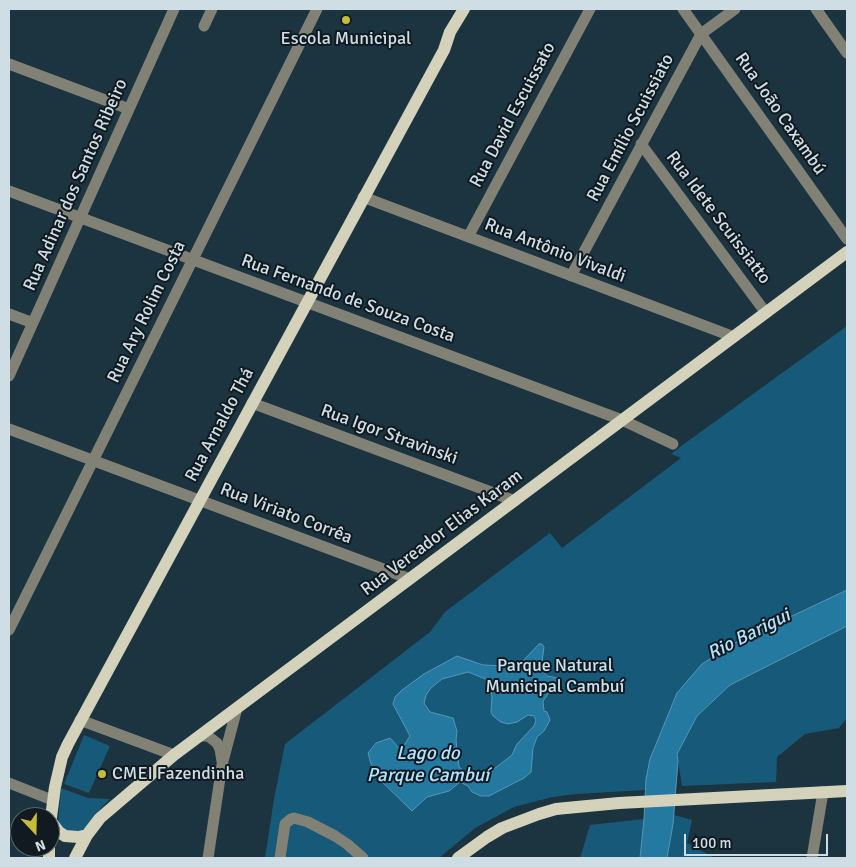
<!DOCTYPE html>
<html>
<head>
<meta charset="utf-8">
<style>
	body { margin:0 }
	#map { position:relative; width:856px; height:867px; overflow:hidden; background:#1c3440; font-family:Signika,sans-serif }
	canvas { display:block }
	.frame { position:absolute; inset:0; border:10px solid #cfdde5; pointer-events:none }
	.north { position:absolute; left:10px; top:807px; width:50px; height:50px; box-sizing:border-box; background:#101a20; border:1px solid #5c686f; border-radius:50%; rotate:159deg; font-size:14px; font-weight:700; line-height:20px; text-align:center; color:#cfdde5 }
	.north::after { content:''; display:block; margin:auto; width:18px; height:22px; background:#c7bb3b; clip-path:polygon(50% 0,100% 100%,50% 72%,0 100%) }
	.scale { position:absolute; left:684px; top:834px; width:144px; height:22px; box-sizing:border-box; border:2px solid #cfdde5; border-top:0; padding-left:6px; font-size:15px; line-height:18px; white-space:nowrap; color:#cfdde5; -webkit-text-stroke:4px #101a20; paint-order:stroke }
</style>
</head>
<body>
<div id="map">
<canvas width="856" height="867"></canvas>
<div class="frame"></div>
<div class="north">N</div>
<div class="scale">100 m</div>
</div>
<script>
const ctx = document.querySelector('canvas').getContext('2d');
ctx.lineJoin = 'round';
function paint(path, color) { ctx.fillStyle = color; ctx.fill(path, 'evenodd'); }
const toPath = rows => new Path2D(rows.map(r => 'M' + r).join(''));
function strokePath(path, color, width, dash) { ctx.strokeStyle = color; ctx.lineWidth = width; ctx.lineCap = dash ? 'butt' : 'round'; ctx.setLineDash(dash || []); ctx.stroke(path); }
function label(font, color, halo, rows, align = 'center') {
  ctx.font = font + ' Signika,sans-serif'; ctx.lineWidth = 4; ctx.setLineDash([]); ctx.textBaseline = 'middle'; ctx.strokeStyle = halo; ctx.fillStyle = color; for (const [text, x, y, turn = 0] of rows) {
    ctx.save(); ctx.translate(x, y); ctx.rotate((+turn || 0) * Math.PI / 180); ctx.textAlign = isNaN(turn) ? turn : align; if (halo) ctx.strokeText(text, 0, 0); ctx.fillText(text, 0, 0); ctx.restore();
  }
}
const green = toPath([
	[847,326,847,590,735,643,650,759,646,790,576,794,552,797,514,807,475,828,439,858,265,858,274,799,285,744,430,632,445,612,550,533,562,548,681,458,671,454,684,444],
	[847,626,847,718,839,728,805,734,777,757,776,782,682,786,677,754,697,716,730,685],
	[84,735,110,746,89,793,64,784],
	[61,788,88,798,110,799,96,813,86,828,82,830,68,832,58,823],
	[674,815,692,820,687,843,715,858,667,858],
	[644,819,640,858,580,858,590,825]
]);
const water = toPath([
	[847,590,847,626,730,685,697,716,677,754,678,761,673,824,667,858,640,858,644,819,646,779,650,759,677,693,702,664,735,643,847,590],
	[539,644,542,644,544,647,541,669,547,676,558,678,554,686,543,701,544,711,547,712,550,720,544,731,537,737,533,748,531,772,524,778,489,796,481,796,472,792,468,786,460,782,449,791,427,797,412,811,376,776,377,771,371,764,368,753,376,743,390,738,399,748,403,747,410,736,393,704,395,697,402,690,424,674,457,656,483,665,507,666,520,664,539,644],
	[468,672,488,680,492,696,491,712,493,716,501,722,508,724,517,722,528,715,534,716,536,720,534,726,517,744,512,755,490,772,478,776,468,774,459,767,456,740,457,731,453,718,430,712,424,703,426,695,431,688,442,679,468,672]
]);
const minor = toPath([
	[683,9,847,239],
	[816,9,847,53],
	[204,26,212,9],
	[9,64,129,109],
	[641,144,766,313],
	[9,191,622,420,673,444],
	[363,197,734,337],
	[468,237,590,9],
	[571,276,701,34,735,9],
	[9,314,33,323],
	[9,376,174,9],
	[252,403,515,501],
	[9,429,410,579],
	[9,630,317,9],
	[80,720,174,755],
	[200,736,208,736,217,743,220,749,222,761],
	[9,783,52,800],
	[208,858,222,765,237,708],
	[280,858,285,824,291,819,294,818,308,822,335,836,347,844,363,858],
	[812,858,823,792]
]);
const major = toPath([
	[50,820,59,832,65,836,78,837,87,835],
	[50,825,55,787,62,757,68,744,444,50,450,32,464,9],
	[49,858,49,847],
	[75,858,87,835,100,818,174,755,847,252],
	[458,858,487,837,502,828,539,814,556,809,619,803,847,791]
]);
const markers = [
	[346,20,5,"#c7bb3b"],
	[102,774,5,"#c7bb3b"]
];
const poiNames = [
	["Escola Municipal",346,39],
	["CMEI Fazendinha",112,774,"left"]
];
const streetNames = [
	["Rua João Caxambú",780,114,55],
	["Rua David Escuissato",513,115,-62],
	["Rua Emílio Scuissiato",631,128,-62],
	["Rua Adinar dos Santos Ribeiro",76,185,-66],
	["Rua Idete Scuissiatto",718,218,53],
	["Rua Antônio Vivaldi",555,251,21],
	["Rua Fernando de Souza Costa",348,299,20],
	["Rua Ary Rolim Costa",147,312,-64],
	["Rua Arnaldo Thá",220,425,-62],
	["Rua Igor Stravinski",389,435,20],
	["Rua Viriato Corrêa",286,514,21],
	["Rua Vereador Elias Karam",442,533,-37]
];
const parkNames = [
	["Parque Natural",555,666],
	["Municipal Cambuí",555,687]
];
const waterNames = [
	["Rio Barigui",749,635,-27],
	["Lago do",428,754],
	["Parque Cambuí",428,776]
];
paint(green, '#175978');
paint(water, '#2479a1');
strokePath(water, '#5797b5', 1);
strokePath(minor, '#828176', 11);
strokePath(major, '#d4d2bb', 12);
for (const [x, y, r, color] of markers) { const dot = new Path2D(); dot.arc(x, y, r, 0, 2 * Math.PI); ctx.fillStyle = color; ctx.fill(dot); strokePath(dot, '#101a20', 2); }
label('18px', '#cfdde5', '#101a20', poiNames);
label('18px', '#cfdde5', '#101a20', streetNames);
label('18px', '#cae1ef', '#101a20', parkNames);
label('italic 19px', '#b2e2fd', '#101a20', waterNames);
</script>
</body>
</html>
